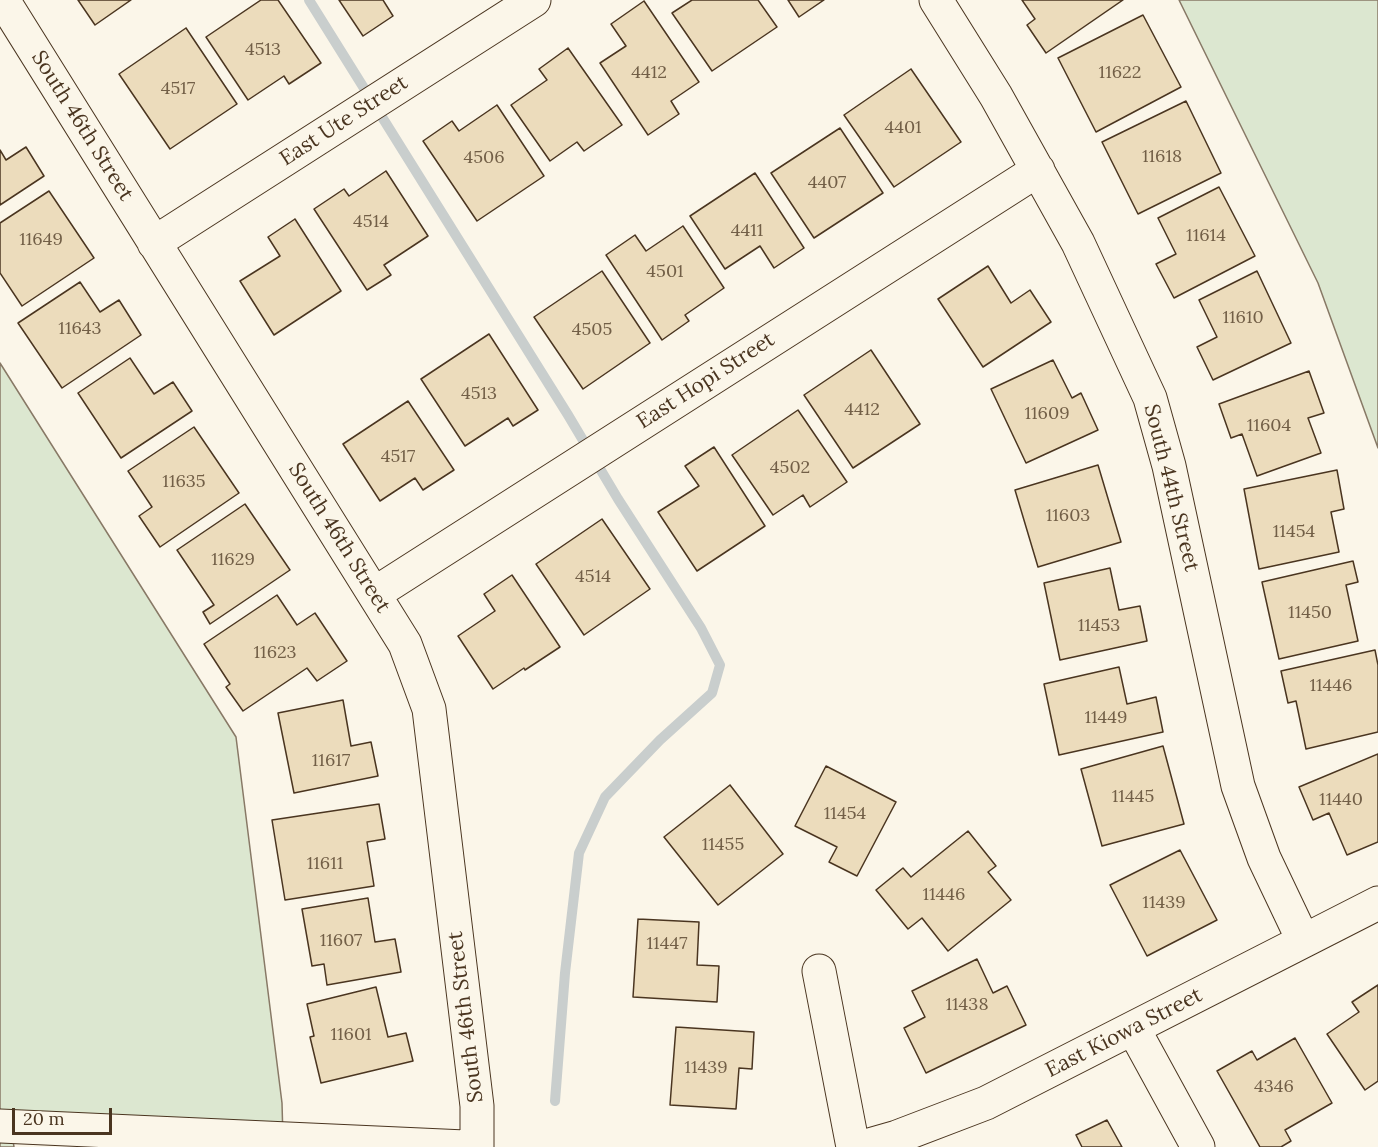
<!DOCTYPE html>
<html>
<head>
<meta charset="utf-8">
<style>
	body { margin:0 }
	#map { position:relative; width:1378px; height:1147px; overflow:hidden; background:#fbf6e9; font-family:Lora,serif }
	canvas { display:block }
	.scale { position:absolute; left:12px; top:1108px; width:100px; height:27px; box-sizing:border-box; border:3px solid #4a3520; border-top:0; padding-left:8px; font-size:18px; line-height:21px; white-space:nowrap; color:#4a3520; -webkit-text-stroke:4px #fbf6e9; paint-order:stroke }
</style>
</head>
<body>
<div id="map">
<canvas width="1378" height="1147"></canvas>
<div class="scale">20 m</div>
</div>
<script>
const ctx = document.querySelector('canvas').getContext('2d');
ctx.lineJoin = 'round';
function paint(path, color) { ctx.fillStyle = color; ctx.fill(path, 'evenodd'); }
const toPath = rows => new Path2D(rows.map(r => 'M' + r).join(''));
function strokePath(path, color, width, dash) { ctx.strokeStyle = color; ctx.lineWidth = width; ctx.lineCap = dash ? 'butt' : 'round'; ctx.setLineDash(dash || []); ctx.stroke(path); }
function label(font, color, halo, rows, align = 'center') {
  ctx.font = font + ' Lora,serif'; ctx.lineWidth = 4.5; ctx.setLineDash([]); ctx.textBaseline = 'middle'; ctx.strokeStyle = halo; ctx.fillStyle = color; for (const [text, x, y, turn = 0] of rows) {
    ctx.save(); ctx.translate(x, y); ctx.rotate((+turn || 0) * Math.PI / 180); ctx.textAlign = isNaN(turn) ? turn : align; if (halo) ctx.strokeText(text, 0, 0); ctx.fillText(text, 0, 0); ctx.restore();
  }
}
const green = toPath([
	[1179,0,1378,0,1378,448,1318,283,1179,0],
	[0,363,236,737,282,1103,283,1139,11,1127,14,1147,0,1147,0,363]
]);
const stream = toPath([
	[309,0,568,415,618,499,701,628,720,665,712,693,660,740,605,797,579,853,565,973,555,1101]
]);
const building = toPath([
	[78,0,131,0,95,25,78,0],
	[261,0,278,0,321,63,289,84,284,76,248,100,206,37,261,0],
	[339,0,383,0,393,16,363,36,339,0],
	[692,0,758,0,777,27,712,71,672,13,692,0],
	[788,0,824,0,799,17,788,0],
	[1022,0,1123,0,1046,53,1027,25,1035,19,1022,0],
	[644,1,699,82,671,101,679,114,648,135,600,63,626,46,611,24,644,1],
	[1143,15,1181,87,1096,132,1058,58,1143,15],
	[186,28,237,104,170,149,119,74,186,28],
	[568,48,622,125,584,151,577,142,550,161,511,105,547,80,539,69,568,48],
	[911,69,961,142,894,187,844,115,911,69],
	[1186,101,1221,173,1138,214,1102,142,1186,101],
	[497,105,544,176,477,221,423,141,452,121,459,131,497,105],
	[840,128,883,193,814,238,771,173,840,128],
	[26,147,44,176,0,205,0,150,6,160,26,147],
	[386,171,428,236,384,265,391,275,367,290,314,209,344,189,349,196,386,171],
	[755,173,804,248,774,268,760,246,725,269,690,216,755,173],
	[1219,187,1255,256,1174,298,1156,264,1176,254,1158,218,1219,187],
	[49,191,94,258,22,306,0,273,0,223,49,191],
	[295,219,341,291,274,335,240,281,280,256,268,237,295,219],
	[683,226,724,288,685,315,689,321,662,340,606,255,635,235,646,251,683,226],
	[988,266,1011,303,1030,290,1051,322,983,367,938,299,988,266],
	[602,271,650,343,583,389,534,317,602,271],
	[1257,271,1291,343,1213,380,1197,347,1217,337,1199,300,1257,271],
	[80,282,100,312,119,300,141,335,62,388,18,323,80,282],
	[489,334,538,410,513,426,508,418,465,446,421,379,489,334],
	[871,350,920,424,853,468,804,395,871,350],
	[130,358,154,394,173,382,192,411,121,458,78,393,130,358],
	[1053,360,1072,398,1081,393,1098,430,1026,463,991,389,1053,360],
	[1309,371,1324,413,1308,418,1321,453,1257,476,1242,434,1231,438,1219,404,1309,371],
	[408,401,454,470,423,490,415,478,380,501,343,444,408,401],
	[798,410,847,482,810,507,803,495,773,515,732,455,798,410],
	[194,427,239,493,160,547,139,516,152,507,128,471,194,427],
	[714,447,765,526,697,571,658,512,699,486,685,466,714,447],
	[1098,465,1121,542,1038,567,1015,490,1098,465],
	[1337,470,1344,509,1331,512,1339,552,1259,569,1244,489,1337,470],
	[245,504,290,570,210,624,203,612,214,605,177,550,245,504],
	[602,519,650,589,584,635,536,564,602,519],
	[1353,561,1358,582,1346,585,1358,641,1279,659,1262,582,1353,561],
	[1110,568,1119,610,1140,606,1147,641,1060,660,1044,583,1110,568],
	[512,575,560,647,525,670,524,668,493,689,458,636,495,611,484,594,512,575],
	[277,595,297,625,315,613,347,661,317,681,307,668,243,711,226,687,230,684,204,644,277,595],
	[1375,650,1378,665,1378,732,1306,749,1296,701,1288,703,1281,671,1375,650],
	[1119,667,1127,704,1156,697,1163,732,1059,755,1044,684,1119,667],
	[343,700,351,746,371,742,378,776,294,793,278,713,343,700],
	[1163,746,1184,824,1102,846,1081,769,1163,746],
	[1378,754,1378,842,1347,855,1329,813,1313,820,1299,787,1378,754],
	[826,766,896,802,857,876,829,862,837,847,795,826,826,766],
	[730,785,783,854,718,905,664,837,730,785],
	[379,804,385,839,367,842,374,886,285,900,272,820,379,804],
	[968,831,996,866,988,872,1011,900,948,951,922,918,908,929,876,890,903,868,911,877,968,831],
	[1180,850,1217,920,1147,956,1110,885,1180,850],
	[368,898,375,942,395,939,401,972,327,985,324,964,312,966,302,909,368,898],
	[638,919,699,922,697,965,719,966,717,1002,633,997,638,919],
	[977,959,993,993,1007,986,1026,1025,926,1073,904,1028,925,1017,912,991,977,959],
	[1378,985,1378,1081,1365,1090,1327,1034,1359,1012,1352,1002,1378,985],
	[376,987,388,1037,406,1033,413,1061,321,1083,310,1037,314,1036,307,1004,376,987],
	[676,1027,754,1032,752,1069,739,1068,736,1109,670,1105,676,1027],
	[1295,1038,1332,1103,1285,1130,1291,1141,1281,1147,1260,1147,1217,1071,1252,1051,1257,1060,1295,1038],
	[1107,1120,1122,1147,1082,1147,1076,1135,1107,1120]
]);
const minor = toPath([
	[3,0,405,644,429,709,477,1106,477,1147],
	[936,0,996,96,1078,243,1150,398,1169,466,1238,786,1264,858,1303,940],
	[154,243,534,0],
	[374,594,1038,170],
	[819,971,853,1147],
	[1133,1028,1198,1147],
	[0,1126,465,1147],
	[862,1147,897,1137,986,1103,1378,903]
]);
const numberNames = [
	["4513",263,50],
	["4412",649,73],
	["11622",1120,73],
	["4517",178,89],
	["4401",903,128],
	["11618",1162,157],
	["4506",484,158],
	["4407",827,183],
	["4514",371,222],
	["4411",747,231],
	["11614",1206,236],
	["11649",41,240],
	["4501",665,272],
	["11610",1243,318],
	["11643",80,329],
	["4505",592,330],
	["4513",479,394],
	["4412",862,410],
	["11609",1047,414],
	["11604",1269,426],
	["4517",398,457],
	["4502",790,468],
	["11635",184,482],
	["11603",1068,516],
	["11454",1294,532],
	["11629",233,560],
	["4514",593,577],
	["11450",1310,613],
	["11453",1099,626],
	["11623",275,653],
	["11446",1331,686],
	["11449",1106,718],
	["11617",331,761],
	["11445",1133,797],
	["11440",1341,800],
	["11454",845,814],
	["11455",723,845],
	["11611",325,864],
	["11446",944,895],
	["11439",1164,903],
	["11607",341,941],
	["11447",667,944],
	["11438",967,1005],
	["11601",351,1035],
	["11439",706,1068],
	["4346",1274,1087]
];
const streetNames = [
	["East Ute Street",344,121,-33],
	["South 46th Street",82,126,58],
	["East Hopi Street",706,381,-33],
	["South 44th Street",1171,488,76],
	["South 46th Street",339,538,58],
	["South 46th Street",466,1017,-97],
	["East Kiowa Street",1124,1033,-27]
];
paint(green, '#dce7d0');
strokePath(green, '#887966', 1.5);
strokePath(stream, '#c9cecd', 10);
paint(building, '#ecdcbc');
strokePath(building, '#4a3520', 1.5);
strokePath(minor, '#4a3520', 35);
strokePath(minor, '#fbf6e9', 33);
label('18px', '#725f47', null, numberNames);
label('21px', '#4a3520', '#fbf6e9', streetNames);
</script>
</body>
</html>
